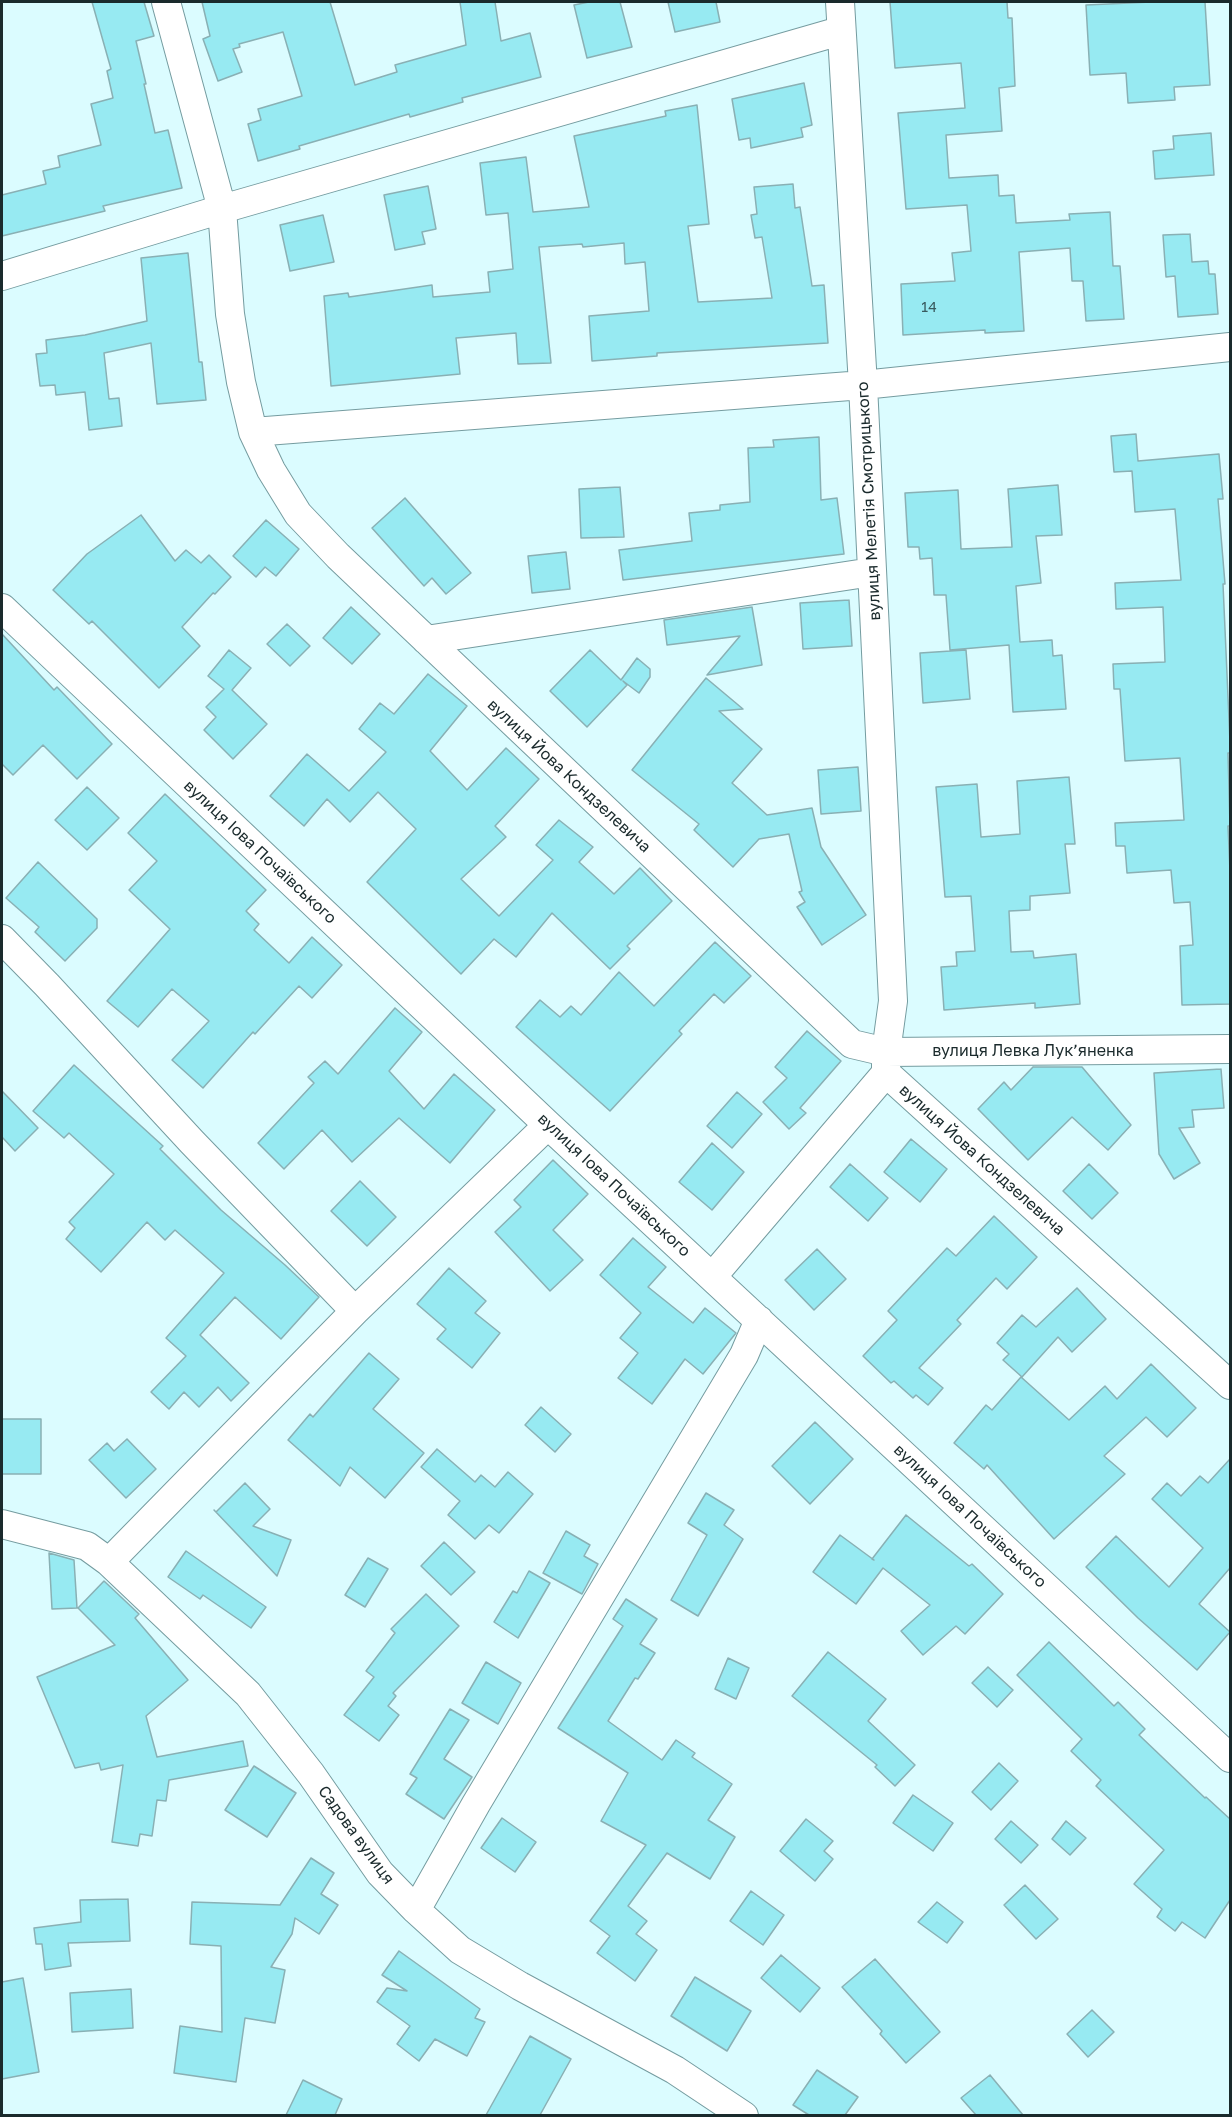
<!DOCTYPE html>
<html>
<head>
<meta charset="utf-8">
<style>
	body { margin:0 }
	#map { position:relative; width:1232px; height:2117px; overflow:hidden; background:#dbfcff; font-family:"Golos Text",sans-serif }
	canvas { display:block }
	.frame { position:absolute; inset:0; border:3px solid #1a2a2c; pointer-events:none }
</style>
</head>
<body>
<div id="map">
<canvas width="1232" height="2117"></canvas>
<div class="frame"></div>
</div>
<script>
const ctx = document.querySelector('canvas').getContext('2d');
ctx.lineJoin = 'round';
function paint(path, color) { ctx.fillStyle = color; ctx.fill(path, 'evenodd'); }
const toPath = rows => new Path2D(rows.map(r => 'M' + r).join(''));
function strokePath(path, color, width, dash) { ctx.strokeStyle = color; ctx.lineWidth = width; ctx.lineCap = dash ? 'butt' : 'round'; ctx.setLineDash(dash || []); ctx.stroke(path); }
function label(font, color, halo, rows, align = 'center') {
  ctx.font = font + ' "Golos Text",sans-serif'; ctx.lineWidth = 5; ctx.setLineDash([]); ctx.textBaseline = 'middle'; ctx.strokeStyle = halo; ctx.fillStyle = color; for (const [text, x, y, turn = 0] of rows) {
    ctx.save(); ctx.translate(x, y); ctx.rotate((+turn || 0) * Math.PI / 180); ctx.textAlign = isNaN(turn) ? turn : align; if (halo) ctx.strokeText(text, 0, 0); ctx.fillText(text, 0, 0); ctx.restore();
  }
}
const building = toPath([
	[92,2,144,2,154,36,136,41,146,84,144,84,155,133,168,130,182,188,103,206,105,211,2,236,2,195,46,184,43,171,60,167,58,156,101,145,91,104,113,98,107,71,111,69,92,2],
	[202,2,330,2,355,85,397,72,395,65,466,45,460,2,495,2,501,41,530,33,541,77,462,98,463,102,410,117,409,114,299,146,300,149,258,161,248,124,261,120,258,109,302,96,283,32,239,44,240,47,233,49,242,72,218,81,203,39,210,36,202,2],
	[589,2,620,2,632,47,587,58,574,5,589,2],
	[668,2,716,2,720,22,675,32,668,2],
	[890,2,1007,2,1008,18,1012,18,1015,86,999,88,1002,131,946,135,949,178,998,175,999,196,1014,195,1016,223,1070,220,1069,214,1110,212,1113,266,1120,266,1124,319,1086,321,1083,281,1072,281,1070,248,1019,252,1024,331,985,333,985,330,903,335,901,284,955,281,952,253,971,251,967,205,906,209,898,113,965,108,961,63,895,68,890,2],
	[1151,2,1205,2,1210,85,1174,87,1175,100,1128,103,1126,73,1090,75,1086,5,1151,2],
	[804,83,812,125,801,128,803,137,751,148,750,138,739,140,732,99,804,83],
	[697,105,709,224,688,226,698,302,772,298,762,237,755,238,751,215,757,214,754,187,793,184,795,208,800,207,812,286,824,285,828,343,657,353,657,356,592,361,589,316,649,311,645,262,625,264,624,243,583,247,582,244,539,247,551,363,518,364,516,333,456,338,460,374,331,386,324,296,348,293,349,297,432,285,433,297,490,292,488,272,513,269,508,213,486,215,480,163,526,157,533,212,589,207,574,136,666,116,665,111,697,105],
	[1211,133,1214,175,1155,179,1153,151,1174,149,1173,136,1211,133],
	[428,186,436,229,422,232,425,244,395,250,384,195,428,186],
	[323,215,334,262,290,271,280,225,323,215],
	[1190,234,1192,262,1208,261,1209,274,1215,274,1218,314,1178,317,1175,276,1166,277,1163,235,1190,234],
	[188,253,199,362,202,362,206,400,157,404,151,343,104,353,109,399,119,398,122,426,89,430,85,392,56,395,55,385,40,386,36,354,47,353,46,340,85,335,147,321,141,258,188,253],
	[1136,434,1138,461,1219,454,1223,499,1218,499,1225,584,1223,584,1230,742,1230,753,1228,753,1230,826,1228,826,1230,871,1230,1004,1182,1005,1180,946,1193,945,1190,902,1174,903,1171,870,1127,873,1125,846,1116,846,1115,823,1184,820,1180,758,1125,761,1120,689,1114,689,1113,664,1165,662,1163,607,1116,609,1115,583,1181,580,1175,509,1135,512,1132,471,1114,472,1111,436,1136,434],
	[819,437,821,500,837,498,844,554,623,580,619,550,692,541,689,513,720,510,720,505,750,502,748,448,774,447,773,440,819,437],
	[1058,485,1062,535,1036,536,1041,583,1016,586,1020,642,1052,640,1053,656,1062,655,1066,709,1013,712,1009,645,950,650,946,595,934,595,932,558,920,559,919,547,908,547,905,493,958,490,961,549,1012,547,1008,489,1058,485],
	[620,487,624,537,581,538,579,489,620,487],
	[405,498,471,573,446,594,432,578,424,586,372,528,405,498],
	[141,515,175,561,186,550,201,563,209,555,231,577,215,594,213,593,182,627,200,646,159,688,92,621,89,624,53,590,87,554,141,515],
	[266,520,299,549,276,576,265,567,256,577,233,556,266,520],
	[566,552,570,589,532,593,528,556,566,552],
	[849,600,852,646,803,649,800,603,849,600],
	[351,607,380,634,352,664,323,638,351,607],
	[752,607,762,665,707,675,740,636,667,645,664,620,752,607],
	[287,624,310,646,290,666,267,644,287,624],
	[2,634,54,690,57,687,112,744,77,779,43,745,13,775,2,764,2,634],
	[229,650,251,668,232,690,267,724,233,759,204,730,216,717,206,707,224,689,208,676,229,650],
	[590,650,621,680,637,658,650,669,650,677,639,693,623,681,627,685,587,727,550,691,590,650],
	[966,650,970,699,923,703,920,653,966,650],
	[428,674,467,706,430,751,467,790,506,748,539,779,495,826,506,837,461,879,499,916,553,860,536,845,559,820,593,847,579,862,614,894,640,868,672,901,627,946,630,949,610,969,552,913,516,957,494,939,461,974,367,882,416,829,378,792,350,822,327,799,304,826,270,796,307,754,349,791,386,752,359,729,380,703,394,714,428,674],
	[706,678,743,709,719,711,762,749,732,783,767,815,812,808,821,847,866,915,822,945,797,907,805,902,799,892,802,891,789,834,759,839,733,867,694,830,699,824,632,770,706,678],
	[858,767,861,811,821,814,818,770,858,767],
	[1069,777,1075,844,1065,844,1070,893,1030,896,1030,910,1009,911,1011,952,1033,951,1034,958,1076,954,1080,1004,1035,1008,1035,1003,944,1010,941,967,957,966,956,952,975,951,971,896,945,897,936,787,977,784,981,837,1020,834,1017,781,1069,777],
	[87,787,119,818,87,850,55,820,87,787],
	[165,794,266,890,246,911,259,924,254,930,289,963,312,937,342,965,312,998,299,986,255,1034,253,1032,203,1088,172,1060,209,1021,172,989,138,1027,107,1001,170,929,129,890,157,861,128,833,165,794],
	[38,862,97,919,97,928,65,961,35,932,39,927,6,898,38,862],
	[715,942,751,976,724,1003,714,994,679,1031,682,1034,610,1111,516,1027,540,1000,560,1017,571,1006,581,1015,619,972,654,1006,715,942],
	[395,1008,422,1032,389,1071,424,1109,454,1074,495,1110,450,1163,399,1118,352,1162,322,1130,284,1169,258,1143,314,1083,308,1077,325,1061,338,1074,395,1008],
	[807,1031,841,1061,800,1108,806,1113,789,1129,763,1102,787,1078,775,1067,807,1031],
	[74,1065,163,1146,160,1149,221,1210,285,1265,319,1297,281,1339,235,1297,200,1335,249,1383,231,1401,218,1387,199,1407,184,1392,169,1409,151,1392,186,1356,166,1338,224,1273,175,1230,165,1240,147,1222,101,1272,66,1239,75,1228,69,1222,114,1174,69,1133,64,1138,33,1111,74,1065],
	[1033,1067,1082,1067,1131,1125,1108,1150,1072,1117,1028,1160,978,1109,1004,1082,1011,1090,1033,1067],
	[1221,1069,1224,1108,1192,1110,1194,1127,1179,1128,1200,1163,1174,1179,1159,1154,1154,1073,1221,1069],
	[2,1091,38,1128,15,1151,2,1137,2,1091],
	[737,1092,762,1114,732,1148,707,1126,737,1092],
	[911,1139,947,1169,920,1202,884,1172,911,1139],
	[712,1143,744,1172,712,1210,679,1182,712,1143],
	[553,1160,588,1194,553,1230,583,1260,550,1291,495,1232,521,1207,514,1200,553,1160],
	[850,1164,888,1198,868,1221,830,1187,850,1164],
	[1089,1164,1118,1193,1092,1219,1063,1191,1089,1164],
	[360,1181,396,1217,367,1246,331,1211,360,1181],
	[994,1216,1037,1257,1007,1289,996,1278,957,1320,961,1324,919,1368,943,1388,928,1405,916,1395,913,1398,894,1381,891,1383,863,1356,897,1320,888,1311,947,1248,956,1256,994,1216],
	[633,1238,666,1267,648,1287,693,1323,705,1308,736,1333,703,1374,685,1359,652,1404,618,1378,638,1353,620,1338,641,1313,600,1275,633,1238],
	[817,1249,846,1279,814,1310,785,1280,817,1249],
	[449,1268,486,1301,475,1313,500,1333,472,1368,437,1339,446,1329,417,1304,449,1268],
	[1077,1288,1106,1319,1072,1352,1058,1337,1022,1377,1003,1360,1009,1354,997,1343,1022,1315,1036,1327,1077,1288],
	[369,1353,399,1379,373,1409,424,1453,385,1498,350,1467,340,1486,288,1440,310,1414,313,1417,369,1353],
	[1151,1364,1196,1408,1167,1437,1146,1417,1104,1456,1125,1474,1054,1539,987,1465,984,1469,954,1443,986,1405,992,1410,1021,1377,1069,1420,1105,1386,1117,1399,1151,1364],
	[541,1407,571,1434,555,1452,525,1425,541,1407],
	[2,1419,41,1419,41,1474,2,1474,2,1419],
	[815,1422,853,1459,810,1504,772,1466,815,1422],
	[127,1439,156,1469,126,1498,89,1460,107,1443,114,1451,127,1439],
	[437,1449,475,1482,481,1475,495,1487,508,1472,533,1494,499,1533,489,1525,475,1539,448,1515,460,1501,421,1467,437,1449],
	[1230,1459,1230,1568,1199,1604,1230,1632,1197,1670,1138,1618,1086,1567,1116,1536,1169,1587,1203,1548,1152,1499,1167,1483,1181,1496,1200,1476,1208,1483,1230,1459],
	[245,1483,270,1509,253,1526,291,1540,277,1576,214,1510,216,1512,245,1483],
	[706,1493,734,1510,724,1525,743,1539,698,1616,671,1600,707,1535,688,1523,706,1493],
	[906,1515,969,1566,972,1564,1003,1594,965,1634,956,1626,923,1655,901,1631,930,1605,883,1568,856,1604,813,1572,840,1535,874,1560,872,1559,906,1515],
	[566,1531,590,1545,584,1556,598,1564,582,1594,543,1573,566,1531],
	[444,1542,475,1572,451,1595,421,1566,444,1542],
	[186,1551,266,1607,251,1628,203,1595,200,1599,168,1577,186,1551],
	[49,1553,74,1560,77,1608,52,1609,49,1553],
	[368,1558,388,1569,365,1607,345,1595,368,1558],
	[529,1571,550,1583,518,1638,494,1622,513,1591,517,1593,529,1571],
	[104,1581,139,1614,135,1618,188,1680,146,1716,157,1757,243,1741,248,1766,169,1780,166,1801,157,1800,152,1836,140,1834,138,1846,112,1842,123,1765,101,1770,99,1763,75,1768,37,1677,115,1645,78,1608,104,1581],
	[426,1594,459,1626,393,1693,396,1696,388,1706,399,1715,379,1741,344,1715,374,1677,366,1671,395,1633,391,1629,426,1594],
	[626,1599,657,1619,640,1644,655,1653,638,1679,635,1678,608,1721,662,1760,676,1740,695,1753,692,1757,732,1784,708,1820,735,1837,710,1879,667,1853,628,1906,647,1921,636,1934,657,1950,635,1981,597,1953,610,1936,590,1921,646,1845,601,1821,628,1773,558,1728,623,1626,613,1619,626,1599],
	[1049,1642,1114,1706,1118,1702,1145,1729,1139,1735,1205,1798,1206,1797,1230,1819,1230,1900,1205,1938,1182,1922,1175,1931,1157,1917,1162,1909,1134,1884,1164,1850,1096,1786,1101,1780,1071,1751,1082,1739,1017,1675,1049,1642],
	[828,1652,886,1699,868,1721,915,1765,895,1786,875,1767,877,1765,792,1696,828,1652],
	[728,1658,749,1668,736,1699,715,1689,728,1658],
	[486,1662,521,1683,498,1724,462,1703,486,1662],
	[988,1667,1013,1690,997,1707,972,1683,988,1667],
	[450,1709,469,1720,444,1759,472,1777,444,1819,406,1794,417,1778,410,1774,450,1709],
	[999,1763,1018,1781,991,1810,972,1792,999,1763],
	[254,1766,296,1793,267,1837,225,1810,254,1766],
	[913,1795,953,1823,933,1851,893,1823,913,1795],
	[502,1818,536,1842,515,1872,481,1848,502,1818],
	[806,1819,833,1841,824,1851,833,1859,815,1881,780,1851,806,1819],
	[1011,1821,1038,1845,1021,1863,995,1839,1011,1821],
	[1066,1821,1086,1838,1070,1855,1052,1839,1066,1821],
	[311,1858,334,1873,321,1894,338,1905,319,1934,295,1918,292,1934,271,1967,285,1970,275,2023,245,2018,236,2082,174,2073,180,2026,222,2032,221,1946,190,1944,192,1902,280,1905,311,1858],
	[1025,1885,1058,1919,1036,1939,1004,1905,1025,1885],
	[751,1891,784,1915,763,1945,730,1921,751,1891],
	[128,1899,130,1941,68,1943,71,1966,45,1970,42,1944,36,1944,34,1928,81,1922,80,1900,128,1899],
	[937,1902,963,1922,947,1943,918,1922,937,1902],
	[399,1951,480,2009,475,2018,485,2022,467,2056,435,2039,419,2061,397,2044,410,2026,377,2002,387,1988,407,1991,382,1975,399,1951],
	[781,1955,820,1988,800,2012,761,1978,781,1955],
	[875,1959,940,2032,906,2063,880,2034,882,2031,842,1987,875,1959],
	[695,1977,751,2011,727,2051,671,2016,695,1977],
	[23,1978,39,2072,2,2079,2,1982,23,1978],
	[131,1989,133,2028,72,2032,70,1993,131,1989],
	[1092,2010,1114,2032,1088,2057,1067,2034,1092,2010],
	[530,2036,571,2059,540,2115,486,2115,530,2036],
	[817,2070,858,2097,845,2115,809,2115,793,2105,817,2070],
	[990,2075,1023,2115,976,2115,961,2098,990,2075],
	[303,2080,342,2099,335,2115,286,2115,303,2080]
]);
const street = toPath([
	[166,2,222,209,230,314,241,382,253,432,271,470,298,514,338,556,852,1044,886,1052,886,1073,1230,1385],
	[840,2,863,385,893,1001,886,1052,1230,1049],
	[2,276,222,209,840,31],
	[253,432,863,385,1230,347],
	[2,608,548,1125,1230,1758],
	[426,640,872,572],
	[2,939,47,985,192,1142,355,1311],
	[712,1277,886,1073],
	[2,1524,87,1546,109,1562,248,1694,311,1774,380,1873,416,1910,460,1950,520,1986,675,2070,744,2116],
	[109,1562,355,1311,548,1125],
	[416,1910,476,1804,744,1355,759,1320]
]);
const numberNames = [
	["14",929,308]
];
const streetNames = [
	["вулиця Мелетія Смотрицького",869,501,-93],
	["вулиця Йова Кондзелевича",569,776,43],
	["вулиця Іова Почаївського",260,852,43],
	["вулиця Левка Лукʼяненка",1033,1051],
	["вулиця Йова Кондзелевича",982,1160,42],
	["вулиця Іова Почаївського",614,1185,43],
	["вулиця Іова Почаївського",970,1516,43],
	["Садова вулиця",356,1835,54]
];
paint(building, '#97eaf2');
strokePath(building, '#89b0b4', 1.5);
strokePath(street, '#759ca0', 30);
strokePath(street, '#fff', 28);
label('14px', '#395a5e', null, numberNames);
label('16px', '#1a2a2c', '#fff', streetNames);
</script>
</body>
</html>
